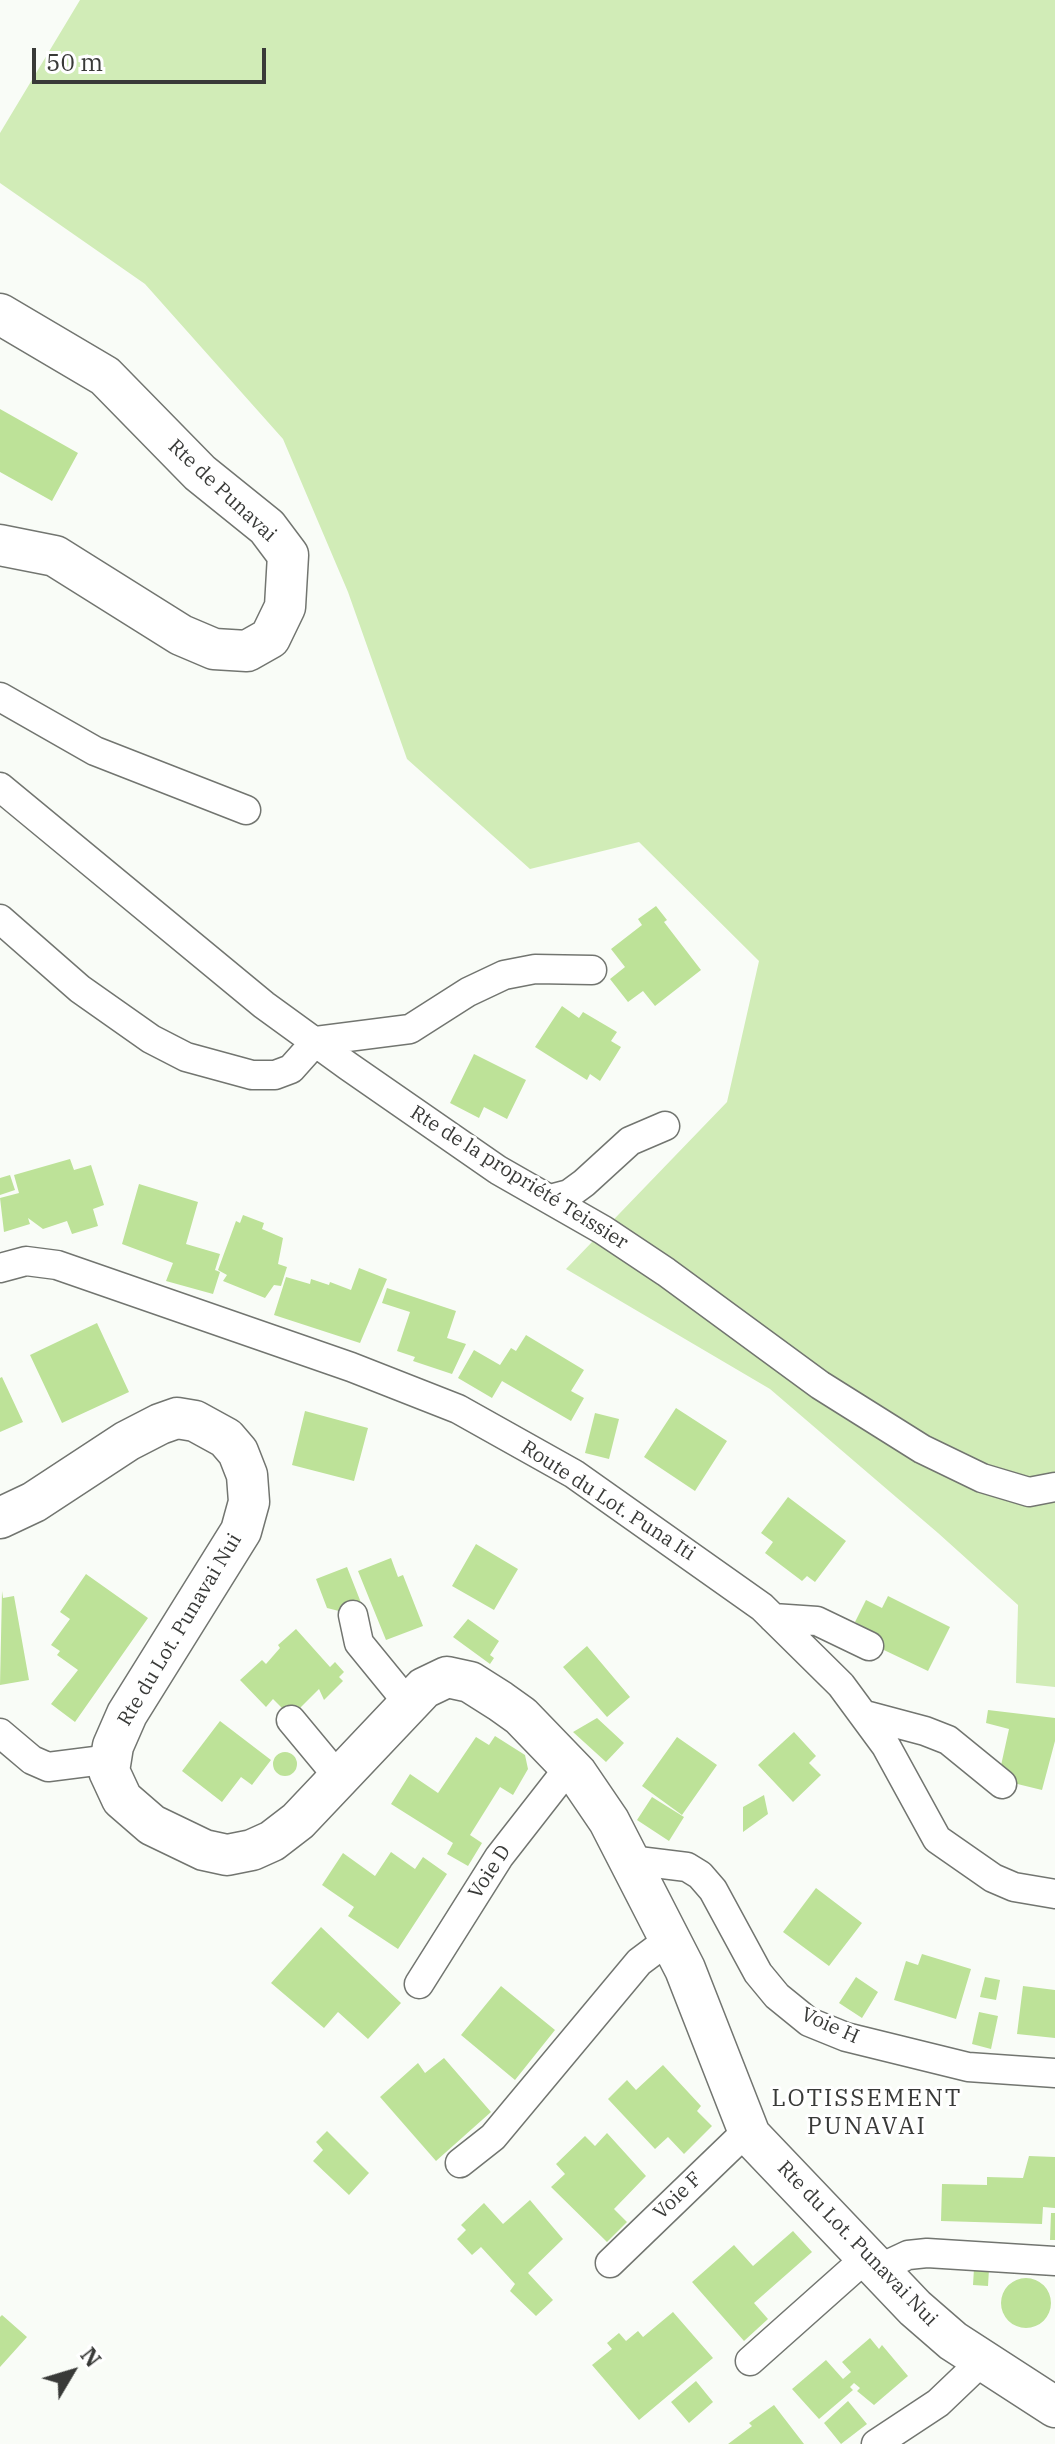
<!DOCTYPE html>
<html>
<head>
<meta charset="utf-8">
<style>
	body { margin:0 }
	#map { position:relative; width:1055px; height:2444px; overflow:hidden; background:#f9fcf7; font-family:"IBM Plex Serif",serif }
	canvas { display:block }
	.north { position:absolute; left:32px; top:2332px; width:80px; height:80px; -webkit-text-stroke:6px #fff; paint-order:stroke; rotate:52deg; font-size:22px; font-weight:700; line-height:32px; text-align:center; color:#393a38 }
	.north::after { content:''; display:block; margin:auto; width:28px; height:36px; background:#393a38; clip-path:polygon(50% 0,100% 100%,50% 72%,0 100%) }
	.scale { position:absolute; left:32px; top:48px; width:234px; height:36px; box-sizing:border-box; border:4px solid #393a38; border-top:0; padding-left:10px; font-size:24px; line-height:28px; white-space:nowrap; color:#393a38; -webkit-text-stroke:6px #fff; paint-order:stroke }
</style>
</head>
<body>
<div id="map">
<canvas width="1055" height="2444"></canvas>
<div class="north">N</div>
<div class="scale">50 m</div>
</div>
<script>
const ctx = document.querySelector('canvas').getContext('2d');
ctx.lineJoin = 'round';
function paint(path, color) { ctx.fillStyle = color; ctx.fill(path, 'evenodd'); }
const toPath = rows => new Path2D(rows.map(r => 'M' + r).join(''));
function strokePath(path, color, width, dash) { ctx.strokeStyle = color; ctx.lineWidth = width; ctx.lineCap = dash ? 'butt' : 'round'; ctx.setLineDash(dash || []); ctx.stroke(path); }
function label(font, color, halo, rows, align = 'center') {
  ctx.font = font + ' "IBM Plex Serif",serif'; ctx.lineWidth = 6; ctx.setLineDash([]); ctx.textBaseline = 'middle'; ctx.strokeStyle = halo; ctx.fillStyle = color; for (const [text, x, y, turn = 0] of rows) {
    ctx.save(); ctx.translate(x, y); ctx.rotate((+turn || 0) * Math.PI / 180); ctx.textAlign = isNaN(turn) ? turn : align; if (halo) ctx.strokeText(text, 0, 0); ctx.fillText(text, 0, 0); ctx.restore();
  }
}
const green = toPath([
	[80,0,1055,0,1055,1687,1016,1683,1018,1605,938,1533,770,1389,566,1269,727,1102,759,961,639,842,530,869,407,759,348,592,283,439,145,284,0,183,0,133]
]);
const building = toPath([
	[0,409,78,453,52,501,0,472],
	[656,906,667,920,664,922,701,970,655,1006,643,991,628,1002,610,979,625,967,611,949,642,925,638,919],
	[562,1006,579,1018,583,1012,617,1032,611,1041,621,1047,600,1081,590,1074,587,1080,535,1047],
	[474,1054,526,1080,507,1119,484,1107,479,1118,450,1103],
	[70,1159,74,1170,91,1165,104,1205,93,1209,98,1226,72,1234,67,1221,43,1229,28,1218,30,1224,4,1232,0,1198,19,1193,14,1175],
	[10,1175,15,1190,0,1195,0,1178],
	[139,1184,198,1202,186,1244,220,1254,215,1270,220,1272,213,1294,166,1281,173,1263,122,1244],
	[243,1215,264,1223,262,1229,283,1238,278,1264,287,1267,281,1286,274,1285,265,1298,223,1281,227,1275,218,1270,236,1221,240,1223],
	[359,1268,387,1279,360,1343,274,1315,286,1277,310,1284,311,1279,329,1285,330,1282,351,1290],
	[387,1288,456,1311,447,1338,466,1344,452,1374,413,1361,415,1357,397,1351,410,1312,382,1303],
	[97,1323,129,1392,62,1423,30,1355],
	[526,1335,584,1370,571,1391,584,1398,571,1421,502,1381,492,1398,458,1378,474,1350,500,1365,511,1348,516,1351],
	[2,1377,23,1422,0,1432,0,1378],
	[676,1408,727,1441,695,1491,644,1457],
	[305,1411,368,1428,354,1481,292,1465],
	[595,1413,619,1419,609,1459,585,1453],
	[788,1497,846,1541,815,1582,807,1576,802,1581,765,1553,773,1542,761,1533],
	[476,1544,518,1569,494,1610,452,1586],
	[391,1558,398,1577,403,1575,423,1626,386,1640,358,1571],
	[347,1567,367,1618,327,1608,316,1579],
	[86,1574,148,1618,75,1722,51,1704,78,1670,57,1655,60,1651,51,1645,70,1619,60,1612],
	[2,1591,3,1598,14,1596,29,1680,0,1685],
	[888,1596,950,1627,928,1671,865,1641,871,1631,855,1622,866,1600,882,1608],
	[468,1619,499,1641,490,1655,494,1658,490,1664,453,1637],
	[296,1629,330,1667,335,1662,344,1672,339,1677,343,1681,324,1700,319,1689,291,1717,273,1699,266,1707,240,1680,262,1660,266,1664,280,1648,278,1645],
	[587,1646,630,1697,607,1717,563,1667],
	[988,1710,1055,1718,1055,1741,1042,1790,1001,1780,1000,1770,1009,1729,986,1723],
	[597,1718,624,1743,606,1762,573,1732],
	[220,1721,271,1760,252,1785,241,1777,222,1802,182,1771],
	[794,1732,816,1756,809,1763,821,1775,793,1802,758,1765],
	[495,1736,525,1755,528,1769,513,1795,500,1787,470,1835,482,1843,468,1866,447,1854,453,1843,391,1804,410,1774,438,1793,476,1737,489,1745],
	[677,1737,717,1765,682,1815,642,1786],
	'273 1764a12 12 0 1 1 24 0a12 12 0 1 1-24 0Z',
	[764,1795,768,1814,743,1832,743,1807],
	[652,1797,684,1817,669,1841,637,1820],
	[391,1852,415,1869,423,1857,447,1874,398,1949,348,1916,354,1907,322,1885,343,1853,375,1876],
	[816,1888,862,1923,829,1966,783,1932],
	[321,1927,401,2003,368,2039,338,2012,324,2028,271,1983],
	[922,1954,971,1969,956,2019,894,2000,906,1961,918,1965],
	[856,1977,878,1992,862,2018,839,2003],
	[985,1977,1000,1980,996,2000,980,1997],
	[501,1986,555,2030,515,2080,461,2035],
	[1023,1986,1055,1990,1055,2038,1017,2034],
	[979,2012,998,2016,991,2049,972,2044],
	[444,2058,491,2112,436,2161,380,2097,418,2063,425,2073],
	[663,2065,701,2106,697,2111,712,2126,684,2154,668,2137,655,2149,608,2099,627,2080,636,2090],
	[327,2131,369,2173,349,2195,313,2161,323,2150,316,2142],
	[607,2133,646,2176,614,2209,627,2222,607,2242,551,2187,565,2174,556,2164,585,2136,595,2146],
	[1029,2156,1055,2157,1055,2208,1043,2207,1042,2224,941,2221,942,2184,987,2185,987,2177,1023,2178],
	[530,2200,563,2239,528,2273,553,2300,536,2316,510,2291,515,2284,481,2247,472,2255,457,2239,466,2230,461,2225,484,2203,503,2224],
	[1051,2213,1055,2213,1055,2240,1050,2240],
	[793,2231,812,2252,754,2303,768,2319,744,2341,692,2282,734,2245,753,2266],
	[974,2268,989,2269,988,2286,973,2285],
	'1001 2303a25 25 0 1 1 50 0a25 25 0 1 1-50 0Z',
	[673,2312,713,2358,639,2420,592,2365,612,2349,607,2343,619,2333,626,2341,638,2331,643,2337],
	[2,2315,27,2337,0,2367,0,2317],
	[870,2338,879,2349,882,2345,908,2376,874,2405,857,2391,860,2388,854,2383,850,2387,853,2390,819,2419,792,2389,826,2360,843,2379,851,2372,842,2362],
	[696,2381,713,2402,689,2423,671,2402],
	[848,2401,867,2424,841,2444,824,2423],
	[774,2405,804,2444,728,2444,752,2426,749,2423]
]);
const minor = toPath([
	[0,697,95,751,246,810],
	[0,787,264,1005,348,1066,498,1170,603,1230,666,1272,820,1385,922,1449,982,1478,1029,1492,1055,1487],
	[0,919,80,989,151,1039,186,1057,252,1075,275,1075,291,1069,316,1041,410,1029,468,992,504,975,535,969,592,970],
	[550,1199,569,1194,584,1183,630,1141,665,1126],
	[0,1268,26,1261,57,1265,351,1367,458,1409,574,1474,762,1607,841,1685,886,1746,937,1839,993,1878,1014,1887,1055,1894],
	[353,1615,359,1643,408,1703],
	[773,1618,817,1621,869,1646],
	[865,1715,925,1731,948,1740,1002,1784],
	[291,1720,340,1779],
	[0,1733,32,1760,48,1767,111,1759],
	[630,1860,687,1867,700,1875,713,1890,758,1973,777,1996,809,2022,846,2037,968,2067,1055,2073],
	[419,1984,499,1857,570,1766],
	[460,2163,493,2137,639,1962,671,1938],
	[610,2263,748,2130],
	[878,2269,908,2255,927,2253,1055,2261],
	[750,2361,868,2256],
	[876,2444,938,2403,982,2361]
]);
const secondary = toPath([
	[0,314,105,376,200,473,267,527,288,555,285,607,270,638,247,651,214,649,181,635,55,556,0,545],
	[0,1518,34,1502,127,1441,160,1424,177,1418,195,1421,226,1438,238,1452,247,1475,249,1502,241,1531,127,1714,113,1746,109,1771,122,1799,152,1825,204,1850,227,1855,252,1850,272,1841,298,1821,424,1688,447,1677,470,1682,500,1701,521,1716,577,1774,609,1821,685,1969,750,2135,915,2308,953,2341,1055,2407]
]);
const streetNames = [
	["Rte de Punavai",222,491,43],
	["Rte de la propriété Teissier",519,1178,32],
	["Route du Lot. Puna Iti",608,1501,33],
	["Rte du Lot. Punavai Nui",180,1630,-59],
	["Voie D",490,1872,-57],
	["Voie H",830,2026,24],
	["Voie F",678,2196,-44],
	["Rte du Lot. Punavai Nui",857,2244,46]
];
const quarterNames = [
	["LOTISSEMENT",867,2099],
	["PUNAVAI",867,2127]
];
paint(green, '#d1ecb7');
paint(building, '#bde298');
strokePath(minor, '#727570', 31);
strokePath(secondary, '#727570', 43);
strokePath(minor, '#fff', 28);
strokePath(secondary, '#fff', 40);
label('20px', '#393a38', '#fff', streetNames);
ctx.letterSpacing = '2px';
label('24px', '#393a38', '#fff', quarterNames);
ctx.letterSpacing = '0px';
</script>
</body>
</html>
